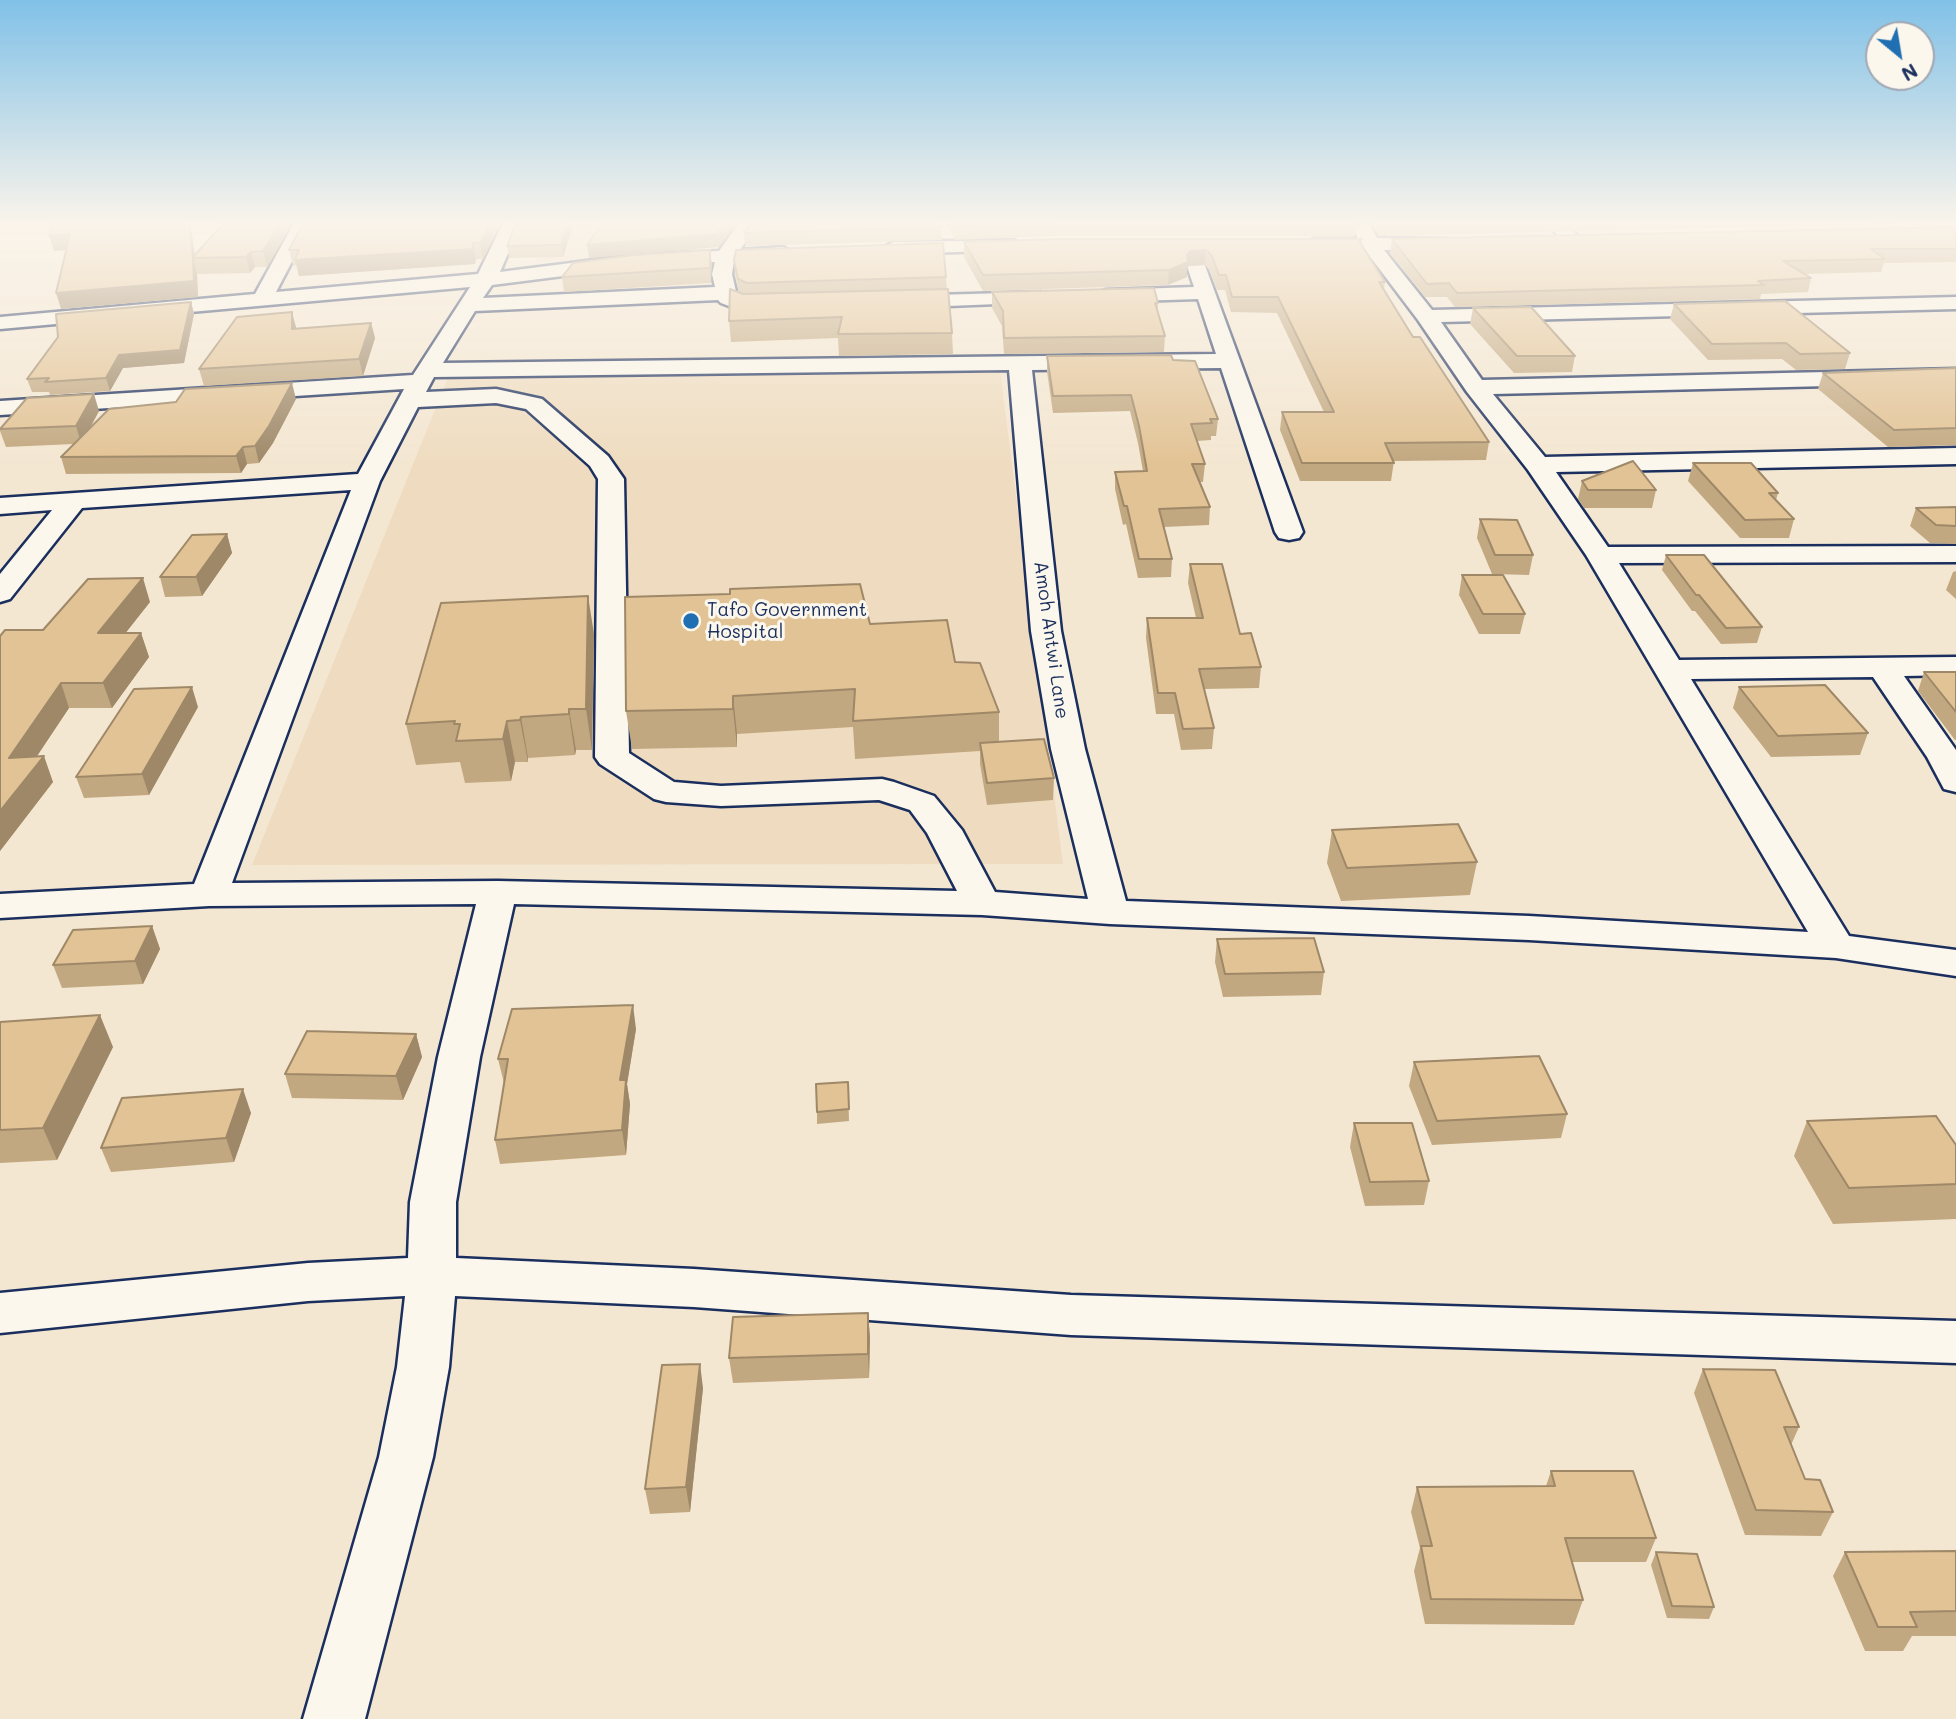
<!DOCTYPE html>
<html>
<head>
<meta charset="utf-8">
<style>
	body { margin:0 }
	#map { position:relative; width:1956px; height:1719px; overflow:hidden; background:#f4e7d2; font-family:Mali,sans-serif }
	canvas { display:block }
	.north { position:absolute; left:1865px; top:21px; width:70px; height:70px; box-sizing:border-box; background:#fbf7ec; border:2px solid #a1a7b3; border-radius:50%; rotate:150deg; font-size:19px; font-weight:700; line-height:28px; text-align:center; color:#1b2f5e }
	.north::after { content:''; display:block; margin:auto; width:24px; height:32px; background:#1f6fb2; clip-path:polygon(50% 0,100% 100%,50% 72%,0 100%) }
</style>
</head>
<body>
<div id="map">
<canvas width="1956" height="1719"></canvas>
<div class="north">N</div>
</div>
<script>
const ctx = document.querySelector('canvas').getContext('2d');
ctx.lineJoin = 'round';
function paint(path, color) { ctx.fillStyle = color; ctx.fill(path, 'evenodd'); }
const toPath = rows => new Path2D(rows.map(r => 'M' + r).join(''));
function strokePath(path, color, width, dash) { ctx.strokeStyle = color; ctx.lineWidth = width; ctx.lineCap = dash ? 'butt' : 'round'; ctx.setLineDash(dash || []); ctx.stroke(path); }
function label(font, color, halo, rows, align = 'center') {
  ctx.font = font + ' Mali,sans-serif'; ctx.lineWidth = 6; ctx.setLineDash([]); ctx.textBaseline = 'middle'; ctx.strokeStyle = halo; ctx.fillStyle = color; for (const [text, x, y, turn = 0] of rows) {
    ctx.save(); ctx.translate(x, y); ctx.rotate((+turn || 0) * Math.PI / 180); ctx.textAlign = isNaN(turn) ? turn : align; if (halo) ctx.strokeText(text, 0, 0); ctx.fillText(text, 0, 0); ctx.restore();
  }
}
const built = toPath([
	[543,223,699,223,693,253,536,262,542,244],
	[1000,370,1063,864,252,865,448,377]
]);
const minor = toPath([
	[294,223,312,223,276,292,478,274,503,223,521,223,500,272,634,255,719,251,739,223,758,223,740,250,783,247,793,253,783,259,734,261,732,274,737,296,748,300,785,301,788,305,785,309,745,312,721,303,718,300,475,311,443,363,1216,354,1198,299,1106,302,1099,300,1096,296,1099,292,1106,290,1194,287,1180,245,1182,241,1196,241,1303,532,1299,538,1289,540,1279,538,1275,532,1221,368,1032,370,1061,631,1085,749,1126,901,1529,916,1808,932,1586,555,1528,470,1467,392,1418,320,1365,250,1313,251,1304,245,1313,239,1358,239,1354,229,1363,223,1370,225,1377,238,1448,239,1450,243,1448,247,1441,249,1384,250,1432,310,1956,297,1956,309,1441,322,1482,380,1956,369,1956,383,1493,394,1545,457,1956,448,1956,464,1556,472,1608,547,1956,546,1956,562,1619,563,1679,660,1956,657,1956,675,1904,676,1956,750,1956,792,1944,789,1927,757,1873,677,1691,679,1849,936,1956,950,1956,976,1836,958,1529,940,1110,924,982,915,514,904,480,1057,456,1202,456,1258,694,1269,1071,1295,1956,1321,1956,1363,1071,1335,694,1307,455,1296,449,1367,433,1457,365,1719,303,1719,379,1457,397,1367,405,1296,308,1301,0,1333,0,1293,308,1263,408,1258,410,1202,438,1057,476,904,209,906,0,918,0,894,194,884,351,490,82,508,10,599,0,602,0,574,52,510,0,514,0,498,358,474,404,389,0,415,0,401,413,375,470,287,0,329,0,317,255,294,294,223],
	[715,262,712,274,715,287,483,298,492,285,634,267,715,262],
	[1009,370,1031,631,1051,749,1088,899,995,892,962,830,934,796,894,782,882,779,721,786,674,782,629,753,624,479,608,456,542,399,496,389,426,392,434,377,1009,370],
	[496,403,526,409,590,466,598,479,595,757,600,764,654,799,666,802,721,806,879,800,910,810,927,833,957,891,498,881,232,883,380,481,418,407,496,403],
	[1547,223,1567,223,1580,239,1578,243,1564,243,1547,223],
	[1014,240,1023,246,1021,250,893,254,883,248,893,242,1014,240],
	[1040,292,1047,294,1050,298,1047,302,899,308,892,306,889,302,892,298,899,296,1040,292]
]);
const wall = toPath([
	[224,223,292,223,267,267,255,267,250,273,197,274,198,297,61,309,66,250,54,251,191,230,195,255],
	[501,223,483,259,476,259,475,264,299,276,297,265,293,266,289,250],
	[574,223,563,257,509,258,507,246],
	[941,223,942,240,745,246,744,233],
	[946,223,1359,223,1356,225,1355,236,1057,236,955,240],
	[1371,223,1911,223,1379,236],
	[1956,227,1956,262,1884,263,1881,272,1804,274,1811,278,1808,292,1761,294,1760,299,1455,307,1447,297,1425,297,1390,253,1392,239],
	[1362,239,1362,244,1385,282,1384,290,1413,337,1489,442,1486,460,1394,461,1391,481,1300,481,1280,430,1282,412,1324,412,1277,313,1231,312,1225,290,1217,290,1210,271,1205,265,1189,266,1187,268,1187,277,1168,285,983,291,964,257,964,242],
	[710,250,711,283,564,292,562,277],
	[734,260,946,277,947,289,952,333,953,354,839,356,838,338,731,342,729,321,739,293,735,274],
	[992,292,1158,303,1158,312,1165,336,1164,352,1004,354,1002,326,992,308],
	[191,302,194,314,184,363,123,368,110,391,50,395,49,392,32,392,27,379],
	[1674,304,1850,353,1845,369,1796,370,1782,359,1708,360,1670,319],
	[1473,308,1575,356,1572,372,1514,373,1470,324],
	[371,323,375,338,363,376,204,386,199,369,296,328],
	[1047,356,1173,360,1218,419,1216,436,1211,436,1211,440,1197,441,1205,464,1203,482,1199,482,1210,507,1209,525,1164,527,1172,559,1171,577,1138,578,1126,524,1123,525,1115,489,1115,472,1143,471,1138,443,1130,411,1053,413,1047,372],
	[1956,368,1956,445,1888,447,1818,389,1823,373],
	[296,399,273,443,259,463,247,464,241,473,66,474,61,457,74,444,6,447,0,431,0,429,99,411,90,429],
	[1693,463,1778,493,1776,500,1794,519,1789,538,1740,538,1688,481],
	[1582,481,1656,490,1652,508,1584,508,1578,499],
	[1956,507,1956,544,1930,543,1910,526,1916,508],
	[1480,519,1533,555,1529,575,1492,574,1477,538],
	[227,534,232,553,202,596,165,597,160,577],
	[1666,555,1762,627,1757,643,1721,644,1695,611,1692,611,1662,570],
	[1190,564,1240,634,1261,667,1259,688,1204,689,1214,728,1212,749,1181,750,1174,714,1156,714,1146,638,1147,618,1196,618,1188,583],
	[1956,571,1956,599,1946,590,1953,572],
	[1462,575,1525,614,1520,634,1479,634,1459,595],
	[730,594,870,624,955,662,999,712,999,742,1054,778,1053,800,987,805,980,764,980,751,855,759,853,727,737,734,737,747,632,749,626,711],
	[150,602,125,633,141,633,149,657,112,708,69,708,37,756,53,782,0,851,43,630],
	[594,634,592,750,576,750,575,755,528,758,528,762,515,762,511,781,465,783,460,762,416,765,406,724],
	[1924,672,1956,672,1956,740,1955,740,1918,691],
	[1739,687,1868,733,1860,755,1771,757,1733,708],
	[198,707,149,795,84,798,76,777],
	[1332,830,1477,862,1470,895,1341,901,1327,863],
	[152,926,160,949,143,984,62,988,53,965],
	[1217,939,1324,972,1321,995,1223,997,1215,962],
	[0,1022,113,1047,57,1160,0,1163],
	[636,1029,627,1084,630,1104,626,1155,500,1164,495,1140,504,1083,498,1059],
	[416,1034,422,1057,403,1100,292,1098,285,1074],
	[1414,1062,1567,1114,1561,1138,1432,1145,1409,1086],
	[848,1082,849,1121,817,1124,817,1112],
	[251,1113,234,1162,111,1172,101,1148],
	[1807,1121,1956,1145,1956,1219,1833,1224,1794,1156],
	[1354,1123,1429,1181,1424,1205,1365,1206,1350,1147],
	[868,1313,870,1338,869,1378,733,1383,729,1358],
	[1703,1369,1799,1427,1791,1445,1805,1479,1833,1512,1821,1536,1745,1535,1694,1393],
	[703,1388,690,1512,650,1514,645,1489],
	[1551,1471,1656,1538,1646,1562,1572,1562,1583,1600,1574,1625,1425,1624,1414,1571,1420,1548,1411,1512,1417,1487,1546,1486],
	[1956,1551,1956,1636,1912,1636,1903,1651,1865,1651,1833,1576,1845,1552],
	[1656,1552,1714,1607,1709,1619,1667,1618,1651,1565]
]);
const shadedWall = toPath([
	[189,223,190,223,195,258,193,258],
	[280,223,292,223,267,267,263,251],
	[491,223,501,223,483,259,480,243],
	[568,223,574,223,563,257,561,245],
	[726,223,737,223,719,247,589,258,587,245],
	[70,234,74,249,54,251,49,236],
	[473,243,476,259,475,264,299,276,295,260],
	[710,250,712,265,711,283,710,268],
	[1206,250,1205,265,1189,266,1187,268,1187,277,1168,285,1169,270,1190,251],
	[251,252,255,267,250,273,246,257],
	[193,258,197,274,198,297,61,309,56,293],
	[191,302,194,314,184,363,123,368,110,391,106,378,119,355],
	[292,312,296,327,295,344,292,329],
	[371,323,375,338,363,376,359,359],
	[292,383,296,399,273,443,259,463,255,446],
	[94,394,99,411,81,443,76,426],
	[243,447,247,464,241,473,236,456],
	[227,534,232,553,202,596,196,577],
	[143,578,150,602,106,658,98,633],
	[588,596,594,634,592,750,586,709],
	[141,633,149,657,112,708,103,683],
	[61,683,69,708,19,783,9,758],
	[192,687,198,707,149,795,142,774],
	[733,696,737,734,737,747,733,709],
	[569,709,576,750,575,755,569,714],
	[521,717,528,758,528,762,520,720],
	[507,721,515,762,511,781,503,739],
	[44,756,53,782,0,851,0,811],
	[152,926,160,949,143,984,135,961],
	[633,1005,636,1029,627,1084,630,1104,626,1155,622,1130,620,1080],
	[100,1015,113,1047,57,1160,43,1128],
	[416,1034,422,1057,403,1100,396,1076],
	[243,1089,251,1113,234,1162,226,1138],
	[868,1313,870,1338,869,1378,868,1354],
	[700,1364,703,1388,690,1512,686,1487]
]);
const building = toPath([
	[53,223,189,223,193,257,224,223,280,223,263,251,251,252,246,257,193,258,194,281,56,293,70,234,49,236,53,223],
	[303,223,491,223,480,243,473,243,473,249,295,260,299,250,289,250,303,223],
	[516,223,568,223,561,245,507,246,516,223],
	[603,223,726,223,717,234,587,245,603,223],
	[751,223,941,223,942,227,744,233,751,223],
	[953,223,1057,223,955,227,953,223],
	[1956,227,1956,249,1871,249,1885,259,1783,261,1811,278,1758,281,1764,285,1457,293,1449,283,1427,284,1392,239,1956,227],
	[1057,239,1362,239,1359,241,1385,282,1379,282,1413,337,1420,337,1489,442,1385,443,1394,463,1302,463,1282,412,1334,412,1278,297,1232,297,1226,275,1219,275,1212,256,1206,250,1190,251,1187,255,1188,262,1169,270,983,275,964,242,1057,239],
	[943,243,946,277,747,283,738,279,734,260,736,250,943,243],
	[710,250,710,268,562,277,573,263,633,255,710,250],
	[1154,288,1158,303,1155,303,1165,336,1004,338,1003,311,992,292,1154,288],
	[730,289,743,294,948,289,952,333,838,334,842,317,729,321,730,289],
	[1785,301,1850,353,1800,354,1786,343,1712,344,1674,304,1785,301],
	[191,302,180,350,119,355,106,378,45,382,49,378,27,379,58,337,56,314,191,302],
	[1531,307,1575,356,1517,356,1473,308,1531,307],
	[292,312,292,329,371,323,359,359,199,369,237,317,292,312],
	[1171,355,1173,360,1195,361,1218,419,1210,419,1212,423,1191,424,1205,464,1192,464,1210,507,1159,509,1172,559,1139,559,1127,506,1124,506,1115,472,1147,471,1139,426,1131,395,1053,396,1047,356,1171,355],
	[1956,368,1956,428,1894,430,1823,373,1956,368],
	[292,383,269,426,255,446,243,447,236,456,61,457,109,409,176,402,185,389,292,383],
	[94,394,76,426,0,429,27,398,94,394],
	[1633,461,1656,490,1588,490,1582,481,1633,461],
	[1693,463,1751,463,1778,493,1769,493,1794,519,1745,520,1693,463],
	[1956,507,1956,526,1936,525,1916,508,1956,507],
	[1480,519,1517,520,1533,555,1495,555,1480,519],
	[227,534,196,577,160,577,192,535,227,534],
	[1666,555,1704,555,1762,627,1726,628,1699,595,1696,595,1666,555],
	[1190,564,1222,564,1240,634,1251,633,1261,667,1199,669,1214,728,1183,729,1175,693,1158,693,1147,618,1203,618,1190,564],
	[1462,575,1503,575,1525,614,1483,614,1462,575],
	[143,578,98,633,141,633,103,683,61,683,9,758,44,756,0,811,0,636,5,630,43,630,88,579,143,578],
	[860,584,870,624,947,620,955,662,980,663,999,712,853,721,855,689,733,696,733,709,626,711,625,597,730,594,730,589,860,584],
	[588,596,586,709,569,709,569,714,521,717,520,720,507,721,503,739,456,741,460,724,454,724,455,721,406,724,441,603,588,596],
	[1924,672,1956,672,1956,712,1924,672],
	[1825,685,1868,733,1778,736,1739,687,1825,685],
	[192,687,142,774,76,777,134,689,192,687],
	[1044,739,1054,778,987,783,980,743,1044,739],
	[1458,824,1477,862,1347,868,1332,830,1458,824],
	[152,926,135,961,53,965,73,930,152,926],
	[1314,938,1324,972,1225,974,1217,939,1314,938],
	[633,1005,620,1080,626,1080,622,1130,495,1140,508,1059,498,1059,512,1009,633,1005],
	[100,1015,43,1128,0,1130,0,1022,100,1015],
	[307,1031,416,1034,396,1076,285,1074,307,1031],
	[1539,1056,1567,1114,1437,1121,1414,1062,1539,1056],
	[848,1082,849,1109,817,1112,816,1084,848,1082],
	[243,1089,226,1138,101,1148,122,1098,243,1089],
	[1936,1116,1956,1145,1956,1184,1849,1188,1807,1121,1936,1116],
	[1354,1123,1412,1123,1429,1181,1370,1182,1354,1123],
	[868,1313,868,1354,729,1358,733,1317,868,1313],
	[700,1364,686,1487,645,1489,662,1365,700,1364],
	[1703,1369,1775,1370,1799,1427,1784,1427,1805,1479,1820,1480,1833,1512,1756,1510,1703,1369],
	[1551,1471,1633,1471,1656,1538,1565,1538,1583,1600,1431,1599,1421,1546,1432,1546,1417,1487,1555,1486,1551,1471],
	[1956,1551,1956,1611,1910,1612,1917,1627,1878,1627,1845,1552,1956,1551],
	[1656,1552,1697,1554,1714,1607,1672,1606,1656,1552]
]);
const markers = [
	[691,621,9,"#1f6fb2"]
];
const poiNames = [
	["Tafo Government",707,610],
	["Hospital",707,632]
];
const streetNames = [
	["Amoh Antwi Lane",1051,640,82]
];
paint(built, '#efdcc0');
strokePath(minor, '#1b2f5e', 5);
paint(minor, '#fbf7ec');
paint(wall, '#c2a880');
paint(shadedWall, '#9e8868');
paint(building, '#e2c395');
strokePath(building, '#9e8868', 2);
const sky = ctx.createLinearGradient(0, 0, 0, 464);
sky.addColorStop(0, '#81c1e7');
sky.addColorStop(0.48, '#faf4eb');
sky.addColorStop(1, '#faf4eb00');
ctx.fillStyle = sky;
ctx.fillRect(0, 0, 1956, 464);
for (const [x, y, r, color] of markers) { const dot = new Path2D(); dot.arc(x, y, r, 0, 2 * Math.PI); ctx.fillStyle = color; ctx.fill(dot); strokePath(dot, '#fbf7ec', 2.5); }
label('19px', '#1b2f5e', '#fbf7ec', poiNames, 'left');
label('19px', '#1b2f5e', '#fbf7ec', streetNames);
</script>
</body>
</html>
